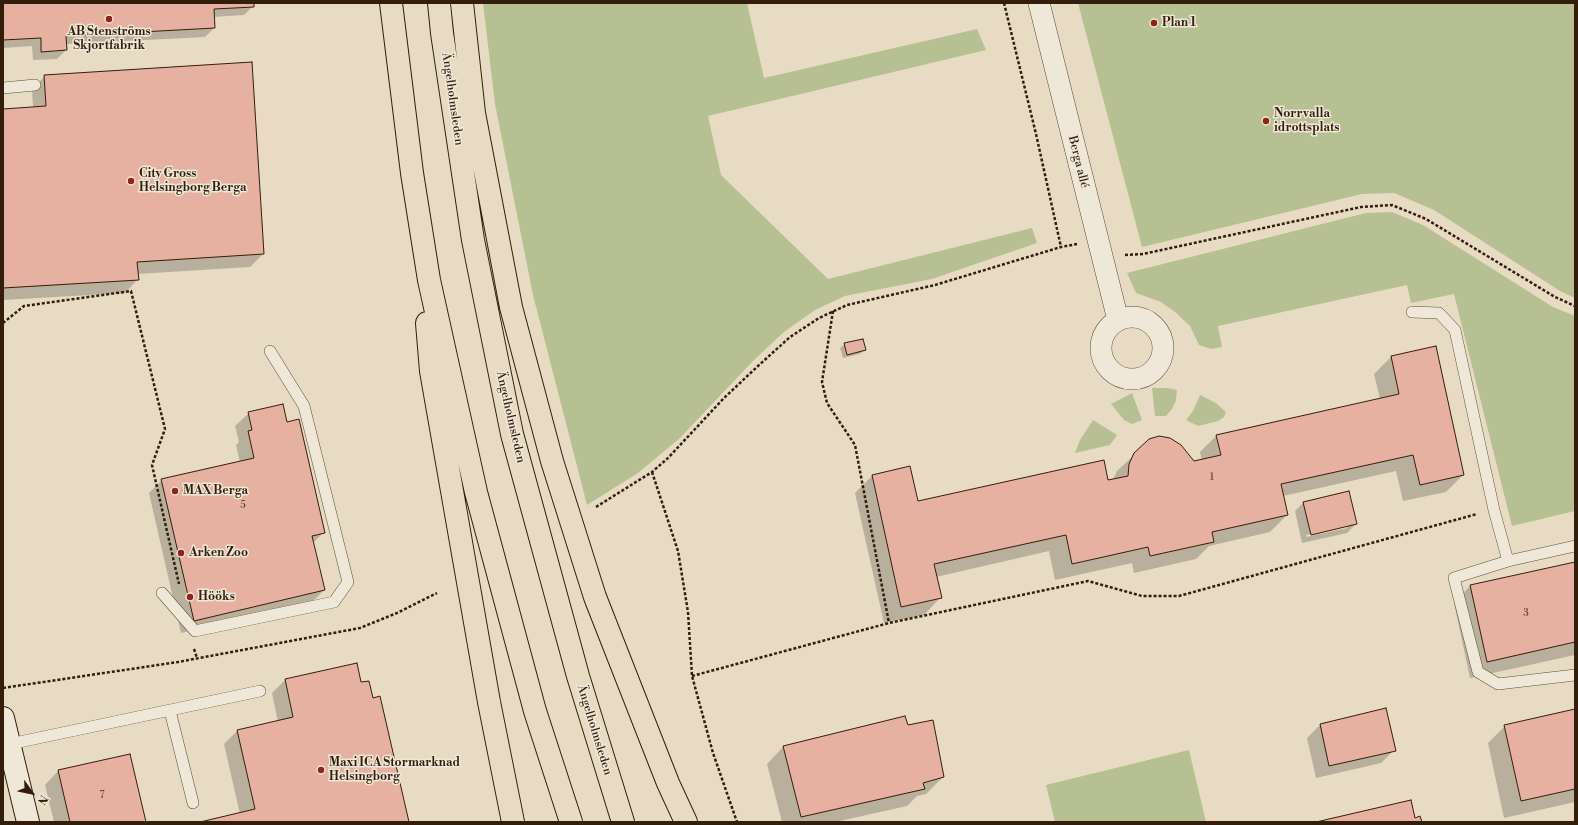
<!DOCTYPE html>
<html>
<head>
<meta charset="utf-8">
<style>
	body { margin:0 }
	#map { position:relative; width:1578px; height:825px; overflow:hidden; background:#e7dcc3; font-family:"Libre Bodoni",serif }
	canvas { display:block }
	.frame { position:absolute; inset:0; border:4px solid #331d0b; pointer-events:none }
	.north { position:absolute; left:12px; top:773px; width:40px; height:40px; -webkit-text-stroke:3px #efe8d8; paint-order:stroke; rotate:123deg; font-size:11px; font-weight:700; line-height:16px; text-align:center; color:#331d0b }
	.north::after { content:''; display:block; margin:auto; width:14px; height:18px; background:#331d0b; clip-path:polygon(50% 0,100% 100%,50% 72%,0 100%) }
</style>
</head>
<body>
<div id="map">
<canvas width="1578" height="825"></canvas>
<div class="frame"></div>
<div class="north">N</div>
</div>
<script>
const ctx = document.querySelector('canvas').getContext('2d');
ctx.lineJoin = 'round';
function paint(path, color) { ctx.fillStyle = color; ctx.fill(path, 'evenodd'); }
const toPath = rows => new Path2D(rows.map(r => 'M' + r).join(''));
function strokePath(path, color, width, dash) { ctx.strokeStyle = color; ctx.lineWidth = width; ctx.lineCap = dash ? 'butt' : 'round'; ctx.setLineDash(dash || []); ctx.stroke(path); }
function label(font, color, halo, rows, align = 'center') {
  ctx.font = font + ' "Libre Bodoni",serif'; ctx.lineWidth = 3; ctx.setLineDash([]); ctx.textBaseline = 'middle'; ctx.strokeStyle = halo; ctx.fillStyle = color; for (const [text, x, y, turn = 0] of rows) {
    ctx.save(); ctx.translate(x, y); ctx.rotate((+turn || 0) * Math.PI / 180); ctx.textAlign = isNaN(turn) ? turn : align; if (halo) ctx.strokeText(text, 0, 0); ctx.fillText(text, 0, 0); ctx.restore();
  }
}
const green = toPath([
	[483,3,747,3,764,78,977,29,986,50,708,116,721,175,828,279,1032,228,1037,243,932,279,845,296,815,310,784,332,753,361,680,438,638,473,587,505,533,295,495,104],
	[1078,3,1575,3,1575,298,1560,291,1434,210,1394,193,1362,194,1142,247],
	[1392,212,1423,225,1553,307,1575,316,1575,511,1512,526,1454,294,1411,303,1407,285,1218,326,1222,347,1211,349,1199,345,1190,326,1175,312,1161,302,1136,293,1127,273,1366,213],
	[1152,388,1167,388,1177,390,1176,400,1172,409,1166,416,1155,416],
	[1132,393,1142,420,1132,424,1124,420,1111,404],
	[1200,395,1216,403,1226,412,1224,417,1218,421,1198,426,1186,420,1193,411],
	[1093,420,1117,435,1110,445,1075,453,1080,440],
	[1189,750,1206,822,1055,822,1046,785]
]);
const shadow = toPath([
	[3,3,253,3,253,6,244,15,213,17,214,28,205,37,66,44,66,50,57,59,33,60,32,46,3,48],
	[45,76,263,254,250,267,137,274,138,279,125,293,3,300,3,110,33,108,32,89],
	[845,344,865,350,860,354,843,358,840,348],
	[1435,347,1463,475,1446,492,1403,501,1396,471,1283,496,1287,515,1270,532,1209,546,1196,559,1134,573,1132,563,1055,580,1049,551,936,577,940,598,924,615,884,623,855,493,872,476,909,468,917,503,1113,480,1117,471,1135,454,1194,463,1202,461,1200,452,1217,435,1380,399,1374,374,1391,357],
	[249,413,287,423,324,532,313,543,324,590,311,603,181,633,149,493,162,480,240,462,236,445,239,442,235,426],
	[1303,503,1356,524,1347,533,1302,543,1295,511],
	[1347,526,1347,528,1306,537,1306,535],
	[1575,563,1575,655,1470,678,1454,603,1470,586],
	[356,664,361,684,408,822,204,822,240,814,224,744,237,731,278,722,272,693,285,680],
	[1385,710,1394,750,1381,763,1316,778,1307,738,1320,725],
	[1575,710,1575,802,1504,818,1488,743,1505,726],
	[908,726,943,777,926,794,917,796,907,806,835,822,782,822,767,764,783,747],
	[130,755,145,822,54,822,45,785,58,771]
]);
const building = toPath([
	[3,3,254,3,254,7,214,9,215,28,66,36,67,50,41,52,41,38,3,40,3,3],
	[252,62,264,254,137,262,139,280,3,288,3,109,46,106,44,75,252,62],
	[863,339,866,350,847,355,844,343,863,339],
	[1436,346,1464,475,1420,485,1413,455,1281,484,1288,515,1212,532,1214,542,1150,556,1148,547,1072,564,1066,535,934,564,942,598,901,607,872,475,910,466,918,501,1104,460,1108,480,1128,476,1129,464,1134,453,1149,439,1159,436,1170,438,1181,445,1194,461,1221,455,1216,435,1399,394,1391,356,1436,346],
	[283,404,287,422,299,419,325,533,312,536,325,590,194,621,161,479,254,458,248,431,252,430,248,412,283,404],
	[1349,491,1357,524,1311,535,1303,502,1349,491],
	[1575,562,1575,642,1487,662,1470,585,1575,562],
	[357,663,361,682,369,681,373,698,380,696,409,822,200,822,255,809,237,730,293,717,285,679,357,663],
	[1386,708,1396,751,1329,766,1320,724,1386,708],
	[1575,709,1575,789,1521,801,1504,725,1575,709],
	[905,716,908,725,933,720,944,777,923,783,925,789,801,817,783,746,905,716],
	[130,754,146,822,70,822,58,770,130,754],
	[1411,800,1415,818,1420,816,1422,822,1316,822,1411,800]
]);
const path = toPath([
	[1004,3,1036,134,1061,247],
	[1125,255,1143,254,1361,207,1392,205,1426,219,1555,297,1575,306],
	[833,311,822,382,827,403,855,445,889,623],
	[3,323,24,306,131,291,165,429,152,465,179,584],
	[652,472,678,551,688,612,692,676,713,753,737,822],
	[596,507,652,472,668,458,724,398,758,366,790,337,819,318,847,305,935,285,1061,247,1077,244],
	[194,649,197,658],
	[692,676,889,623,1088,581,1142,596,1179,596,1477,514],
	[3,688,178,662,360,628,397,613,437,593]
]);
const lane = toPath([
	[3,88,35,85],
	[1412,312,1439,313,1455,330,1494,510,1508,561],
	[1575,546,1508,561,1454,578,1478,672,1498,684,1575,675],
	[162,593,195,631,334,602,348,582,304,406,270,351],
	[170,711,193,803],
	[10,744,260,691]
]);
const street = toPath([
	[1039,3,1118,320],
	'1101 348a31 31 0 1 1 62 0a31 31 0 1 1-62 0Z'
]);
const secondary = toPath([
	[3,718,28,822]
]);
const highway = toPath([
	[391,3,412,173,429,280,476,492,535,711,571,822],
	[439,3,442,33,473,240,512,434,578,676,623,822],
	[462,3,474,113,511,307,552,461,595,597,668,783,686,822],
	[427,323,431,371,489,702,513,822]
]);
const markers = [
	[109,19,4,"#8f2418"],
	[1154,23,4,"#8f2418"],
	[1266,121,4,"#8f2418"],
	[131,181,4,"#8f2418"],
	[175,491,4,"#8f2418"],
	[181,553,4,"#8f2418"],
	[190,597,4,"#8f2418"],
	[321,770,4,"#8f2418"]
];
const numberNames = [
	["1",1212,478],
	["5",243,506],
	["3",1526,614],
	["7",102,796]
];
const poiNames = [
	["Plan 1",1162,23],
	["AB Stenströms",109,32,"center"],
	["Skjortfabrik",109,46,"center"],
	["Norrvalla",1274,114],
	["idrottsplats",1274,128],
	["City Gross",139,174],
	["Helsingborg Berga",139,188],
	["MAX Berga",183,491],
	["Arken Zoo",189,553],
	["Hööks",198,597],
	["Maxi ICA Stormarknad",329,763],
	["Helsingborg",329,777]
];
const streetNames = [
	["Ängelholmsleden",452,99,82],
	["Berga allé",1078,162,76],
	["Ängelholmsleden",510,417,77],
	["Ängelholmsleden",594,730,73]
];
paint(green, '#b7c093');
paint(shadow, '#0003');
paint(building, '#e6b1a0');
strokePath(building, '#331d0b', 1);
strokePath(lane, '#604d39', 12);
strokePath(street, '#604d39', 22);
strokePath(secondary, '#331d0b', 24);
strokePath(highway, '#331d0b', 24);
strokePath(path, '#331d0b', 2.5, [3, 2]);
strokePath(lane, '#efe8d8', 11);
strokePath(street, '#efe8d8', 21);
strokePath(secondary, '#efe8d8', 22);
strokePath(highway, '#e7dcc3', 22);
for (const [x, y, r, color] of markers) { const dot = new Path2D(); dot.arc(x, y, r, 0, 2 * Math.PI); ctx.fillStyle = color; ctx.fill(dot); strokePath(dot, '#efe8d8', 1.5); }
label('10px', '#604230', null, numberNames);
label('bold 12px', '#331d0b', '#efe8d8', poiNames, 'left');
label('12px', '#331d0b', '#efe8d8', streetNames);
</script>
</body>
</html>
